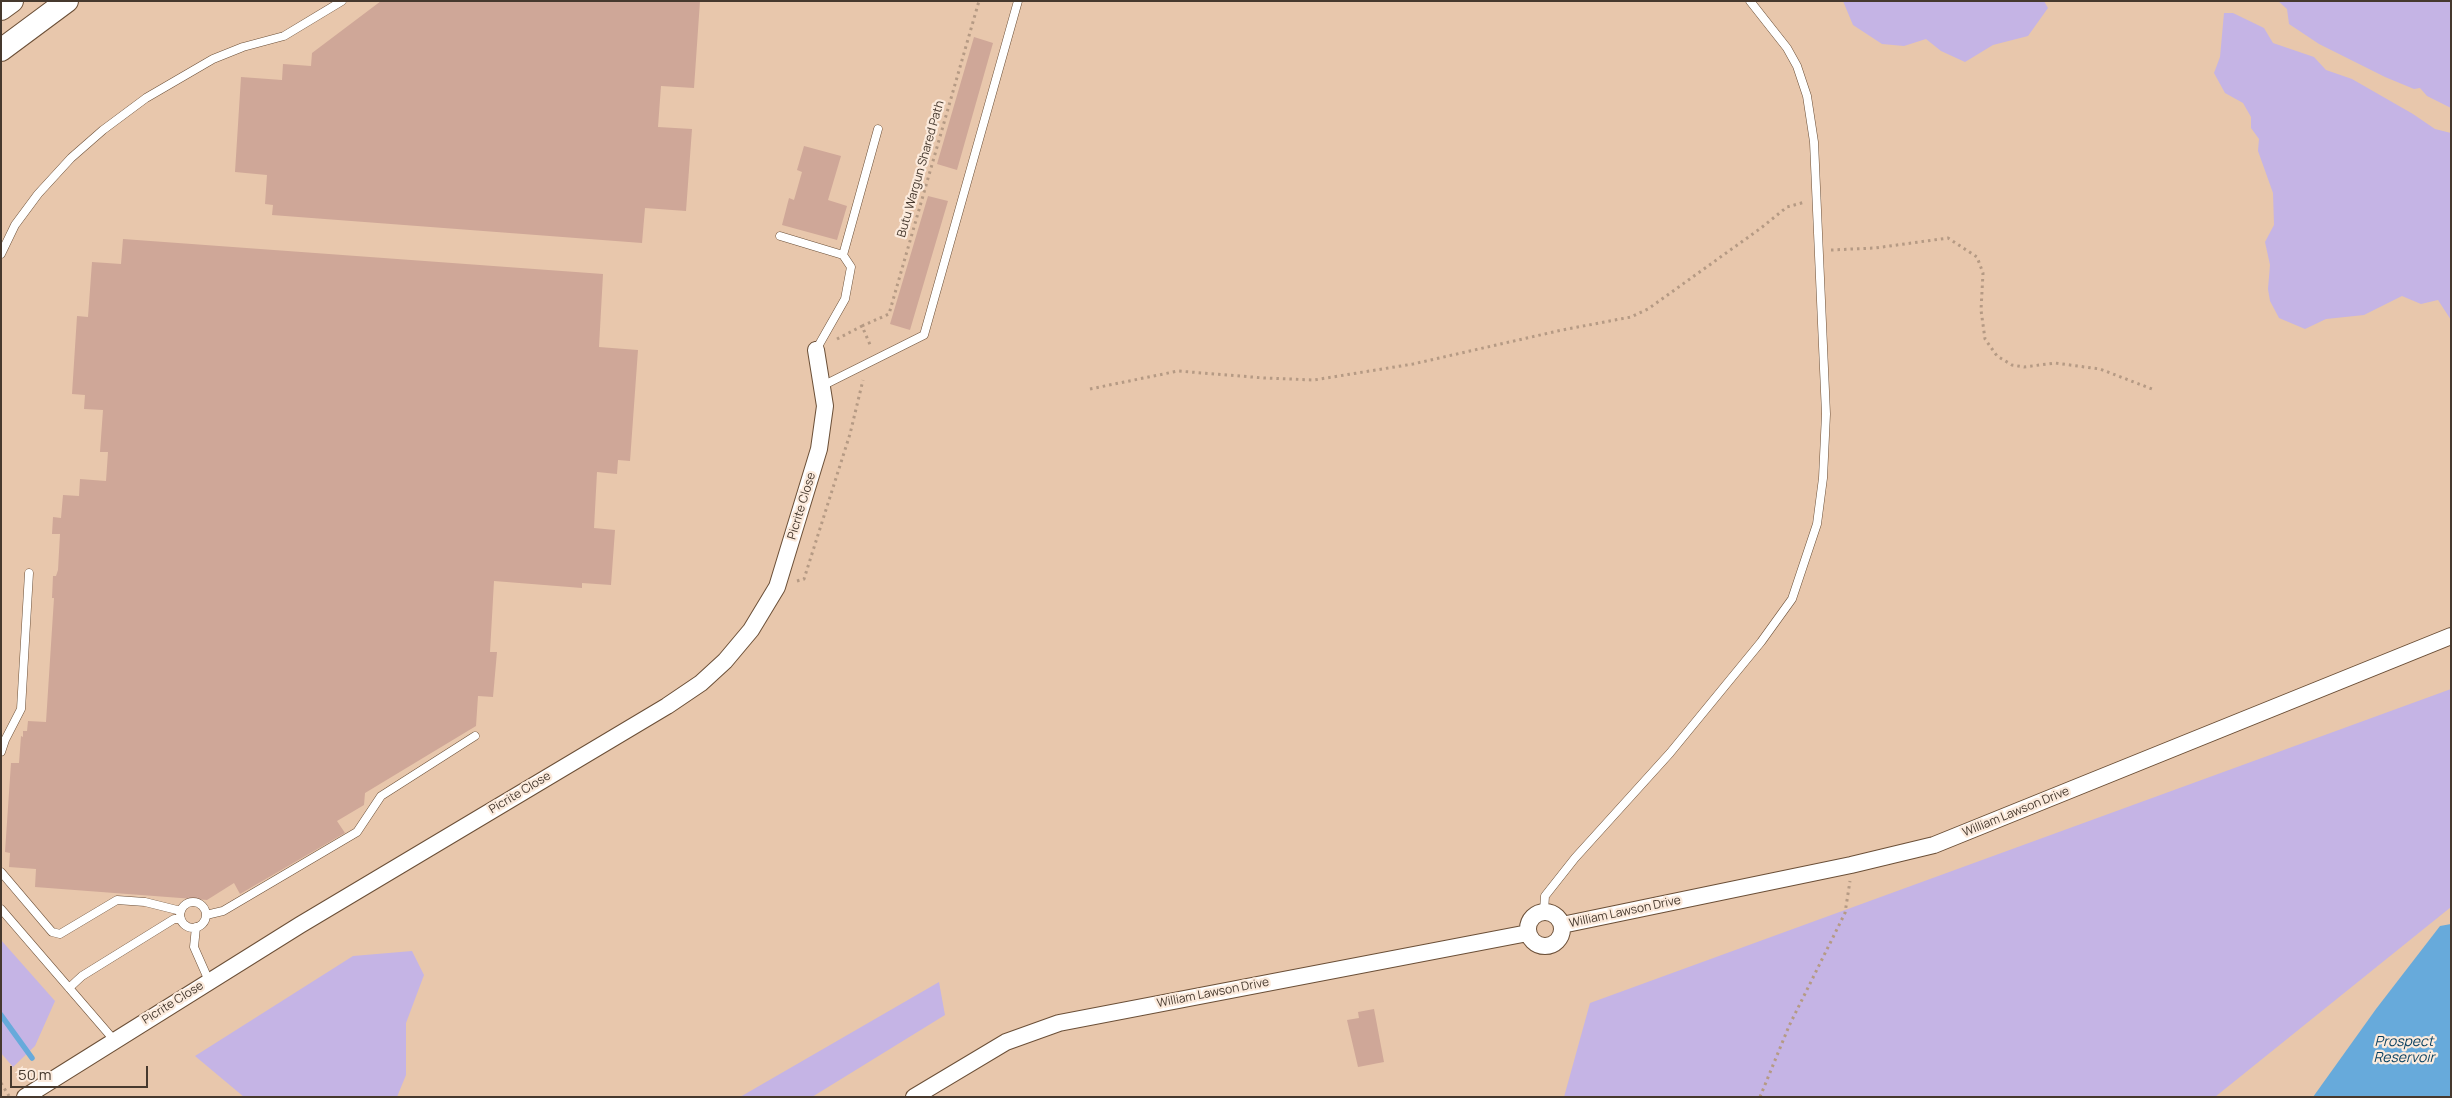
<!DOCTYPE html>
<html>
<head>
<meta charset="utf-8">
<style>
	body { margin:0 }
	#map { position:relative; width:2452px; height:1098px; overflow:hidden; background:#e8c7ac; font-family:Manrope,sans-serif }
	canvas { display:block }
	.frame { position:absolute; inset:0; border:2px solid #46392e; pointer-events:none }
	.scale { position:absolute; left:10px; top:1066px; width:138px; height:22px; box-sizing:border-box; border:2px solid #46392e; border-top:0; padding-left:6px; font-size:15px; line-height:18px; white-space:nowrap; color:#46392e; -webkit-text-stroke:4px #fcebdd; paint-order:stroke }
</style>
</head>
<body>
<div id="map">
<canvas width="2452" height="1098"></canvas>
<div class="frame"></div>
<div class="scale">50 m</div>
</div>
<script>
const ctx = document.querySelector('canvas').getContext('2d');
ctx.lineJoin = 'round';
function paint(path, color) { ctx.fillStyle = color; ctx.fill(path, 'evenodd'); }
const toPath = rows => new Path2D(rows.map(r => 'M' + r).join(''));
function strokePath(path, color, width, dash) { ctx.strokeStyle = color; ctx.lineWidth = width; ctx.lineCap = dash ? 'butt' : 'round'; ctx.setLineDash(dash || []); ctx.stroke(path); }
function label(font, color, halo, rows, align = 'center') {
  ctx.font = font + ' Manrope,sans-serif'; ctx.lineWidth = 4.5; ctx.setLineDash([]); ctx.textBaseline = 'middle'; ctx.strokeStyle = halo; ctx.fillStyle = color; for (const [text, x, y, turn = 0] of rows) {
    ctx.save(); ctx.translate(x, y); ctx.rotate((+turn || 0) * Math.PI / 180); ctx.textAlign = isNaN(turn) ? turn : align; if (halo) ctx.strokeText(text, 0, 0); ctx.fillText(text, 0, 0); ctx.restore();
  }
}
const green = toPath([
	[1843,1,2044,1,2048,8,2028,36,1993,45,1965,62,1941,51,1926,39,1904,46,1882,44,1853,25],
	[2278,1,2451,1,2451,108,2427,96,2420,88,2414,89,2385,77,2319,44,2289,24,2287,9],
	[2224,13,2233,13,2264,28,2273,43,2314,57,2326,70,2352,79,2413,114,2435,129,2451,133,2451,320,2438,300,2421,304,2402,296,2364,315,2326,319,2305,329,2279,318,2270,301,2268,289,2270,265,2265,242,2274,225,2273,193,2258,151,2259,139,2251,128,2251,117,2243,103,2225,93,2214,73,2220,57],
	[2451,689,2451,907,2215,1097,1564,1097,1590,1003],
	[1,940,55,1001,35,1046,13,1067,1,1053],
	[412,951,424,975,406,1023,406,1075,397,1097,244,1097,195,1056,353,956],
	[939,982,945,1015,812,1097,740,1097]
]);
const water = toPath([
	[2451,924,2451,1097,2313,1097,2376,1009,2440,926]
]);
const stream = toPath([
	[1,1015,32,1058]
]);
const building = toPath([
	[381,1,700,1,694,88,661,86,658,127,692,129,686,211,645,208,642,243,272,215,273,205,265,204,267,175,235,172,241,77,282,80,283,64,311,66,312,53],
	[974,37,993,43,957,170,937,164],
	[804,146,841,156,828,200,847,206,837,240,782,225,789,198,794,200,802,172,797,170],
	[928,196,948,201,910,330,890,324],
	[123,239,603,274,599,347,638,350,630,461,618,460,617,474,597,472,594,528,615,530,611,585,582,583,582,588,494,581,490,652,497,652,493,697,478,696,476,726,365,793,364,805,337,821,345,833,240,894,234,883,207,900,35,887,36,869,9,867,10,853,5,852,11,763,19,763,21,736,23,737,23,731,27,731,28,721,46,722,54,598,52,598,53,576,56,576,58,570,60,534,52,534,53,517,61,518,63,495,79,496,80,479,106,481,108,452,100,452,103,410,84,409,85,395,72,394,77,316,88,317,92,262,121,264],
	[1374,1009,1384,1062,1358,1067,1347,1020,1359,1018,1358,1012]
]);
const path = toPath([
	[1831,250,1875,248,1948,238,1977,257,1983,273,1981,310,1985,339,1997,356,2012,365,2024,367,2055,363,2100,369,2152,389],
	[862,326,889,314,979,1],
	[837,339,862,326,871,347],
	[1090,389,1178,371,1264,378,1314,380,1413,364,1562,330,1631,317,1648,309,1761,228,1787,207,1805,202],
	[797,581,804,579,850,434,863,380],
	[1,1083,9,1096],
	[1760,1097,1789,1026,1845,913,1850,881]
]);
const service = toPath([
	[780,236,843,255],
	[1,254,15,225,38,194,71,158,103,130,146,98,213,59,243,47,284,36,342,1],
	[816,350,845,299,851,267,843,255,878,129],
	[822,386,924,335,1018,1],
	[1,752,5,740,21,709,29,573],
	[1,872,52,932,60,934,117,900,145,902,181,911],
	'180 915a13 13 0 1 1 26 0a13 13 0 1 1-26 0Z',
	[1,909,114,1040],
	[1544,911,1545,896,1575,858,1670,753,1761,642,1792,599,1817,524,1823,478,1826,414,1814,142,1807,96,1797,66,1787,48,1750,1],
	[206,915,223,911,357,832,381,796,475,736],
	[196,927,194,947,209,981],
	[69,988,82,976,174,919,181,919]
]);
const minor = toPath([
	'1528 929a17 17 0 1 1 34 0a17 17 0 1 1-34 0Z',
	[1562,925,1851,865,1934,845,2451,636],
	[25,1097,300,925,667,706,701,683,725,661,751,630,777,587,819,449,825,406,816,350],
	[914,1097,1006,1042,1059,1023,1528,933]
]);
const secondary = toPath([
	[1,9,12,1],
	[1,50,67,1]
]);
const streetNames = [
	["Butu Wargun Shared Path",921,169,-74],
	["Picrite Close",802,506,-73],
	["Picrite Close",520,793,-31],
	["William Lawson Drive",2016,812,-22],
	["William Lawson Drive",1625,912,-12],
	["William Lawson Drive",1213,993,-11],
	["Picrite Close",173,1003,-32]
];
const waterNames = [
	["Prospect",2404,1042],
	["Reservoir",2404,1058]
];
paint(green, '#c5b4e5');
paint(water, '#67aadb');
strokePath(stream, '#67aadb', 5.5);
paint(building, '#cfa798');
strokePath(service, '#6b4f37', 9);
strokePath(minor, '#6b4f37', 18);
strokePath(secondary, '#6b4f37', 24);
strokePath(path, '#b59a84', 3, [2.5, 4]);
strokePath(service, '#fff', 8);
strokePath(minor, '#fff', 16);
strokePath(secondary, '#fff', 22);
label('12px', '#46392e', '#fcebdd', streetNames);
label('italic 14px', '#053d5e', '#fcebdd', waterNames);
</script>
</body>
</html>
